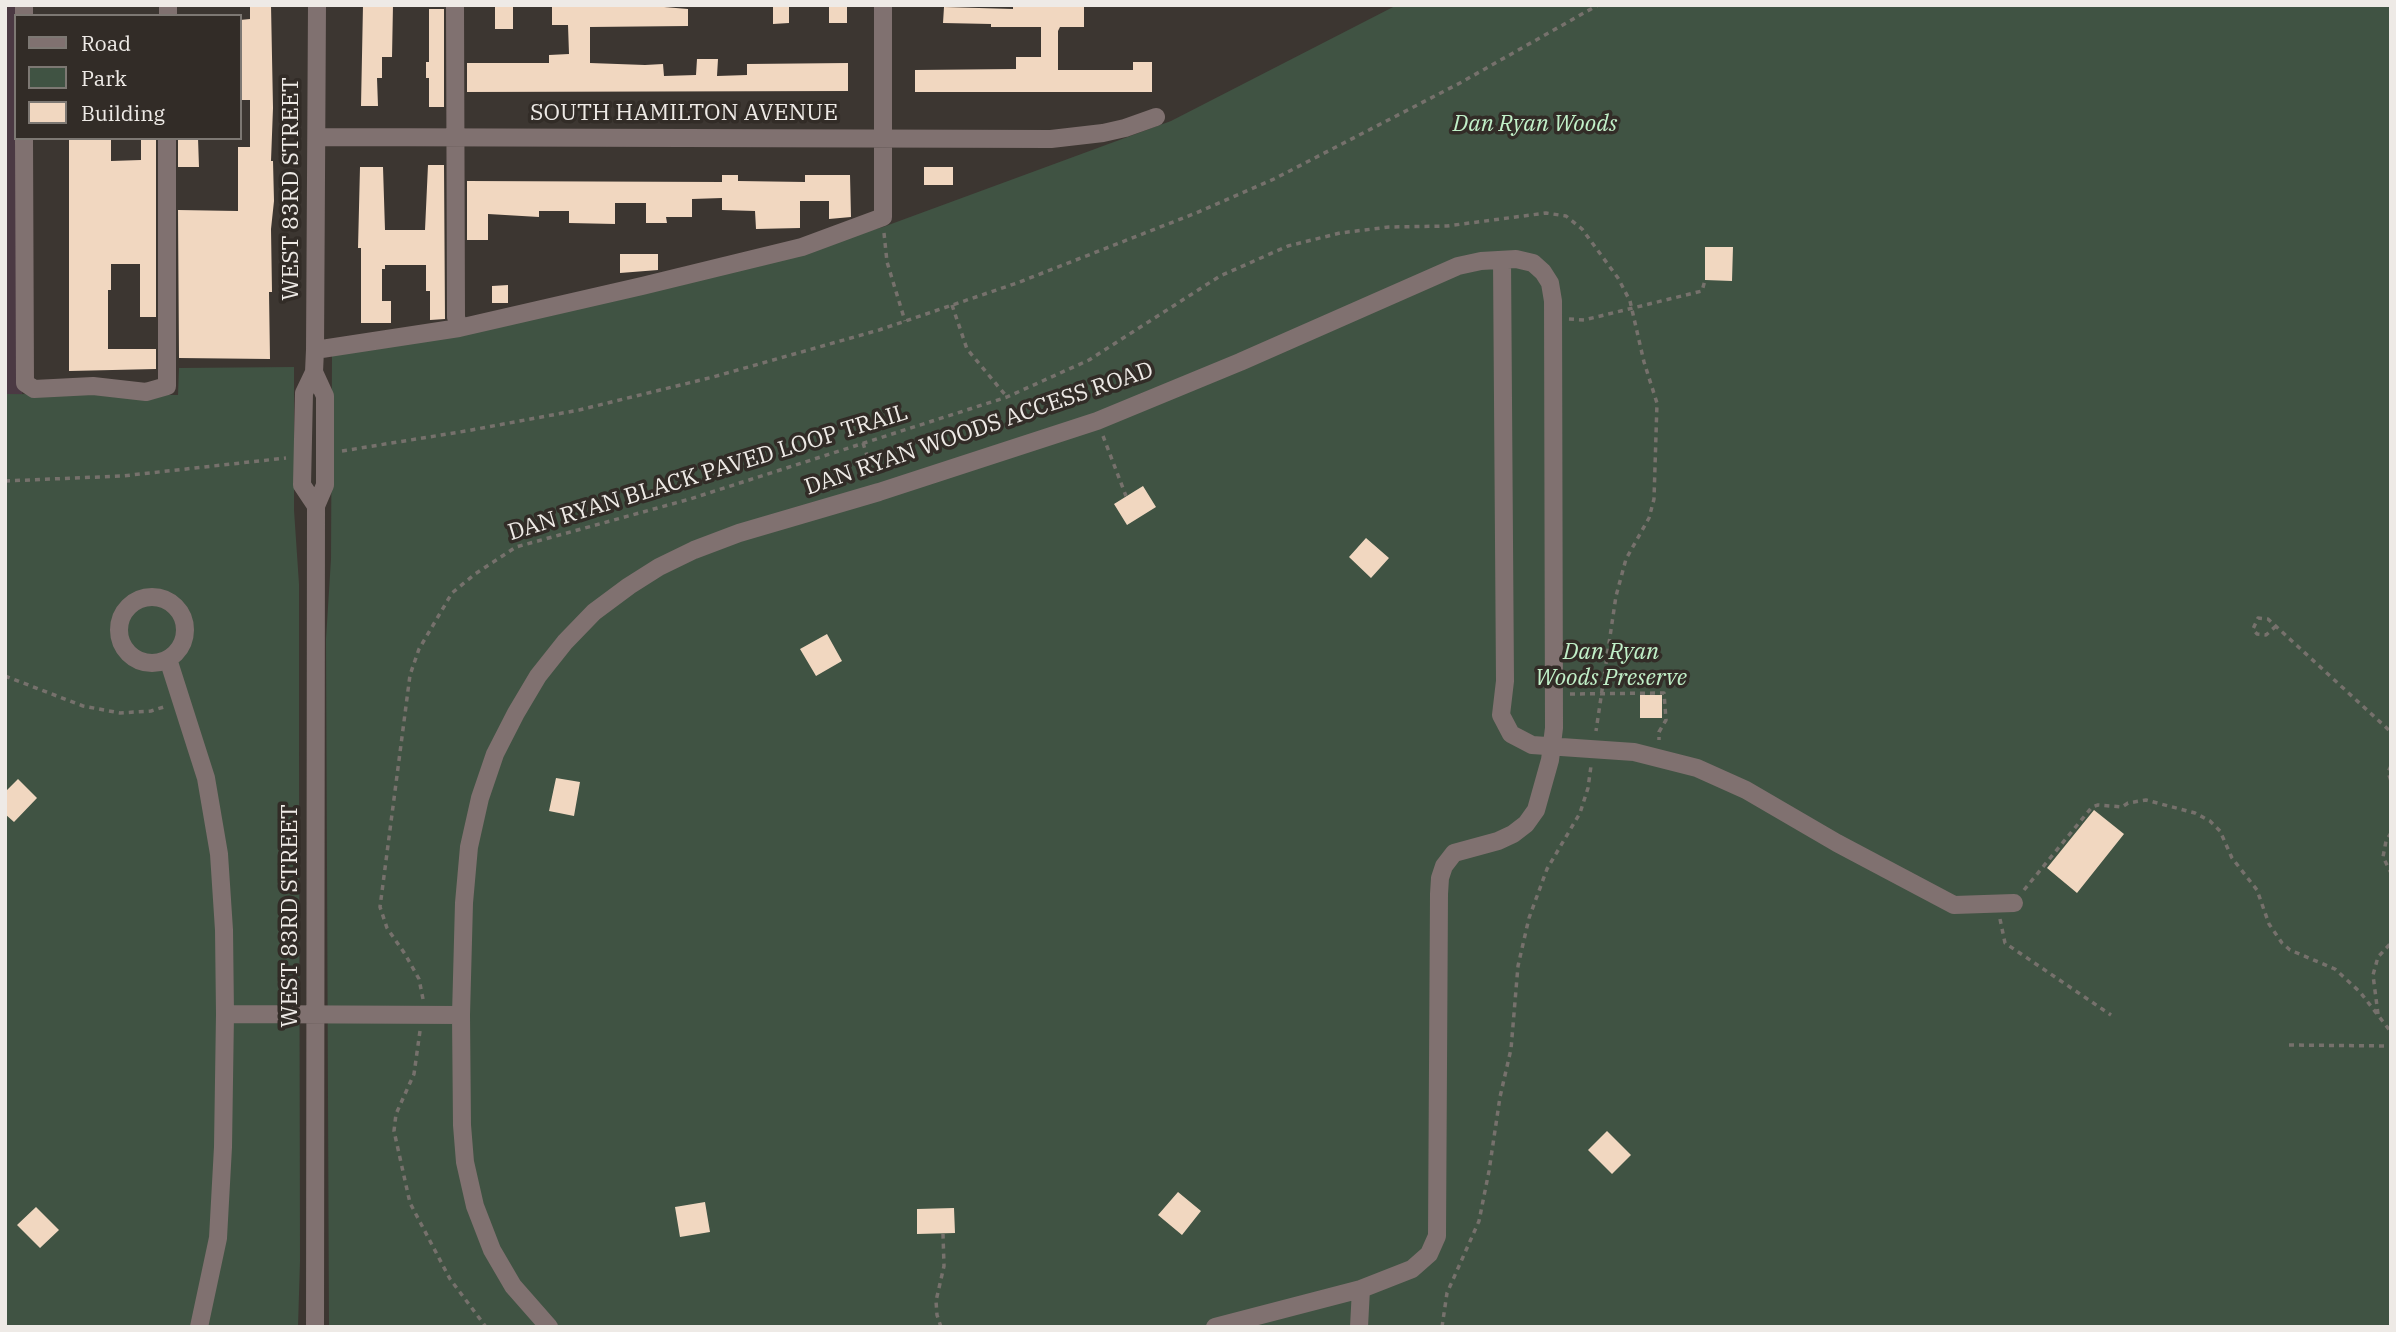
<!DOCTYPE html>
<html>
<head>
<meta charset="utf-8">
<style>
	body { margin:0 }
	#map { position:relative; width:2396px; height:1332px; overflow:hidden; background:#3c3631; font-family:"IBM Plex Serif",serif }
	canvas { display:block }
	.frame { position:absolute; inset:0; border:7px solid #eeeae6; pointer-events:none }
	.legend { position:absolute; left:14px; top:14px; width:228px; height:126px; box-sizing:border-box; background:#322c27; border:2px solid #7d7873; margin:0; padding:9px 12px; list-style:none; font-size:21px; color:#eeeae6 }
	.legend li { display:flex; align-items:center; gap:14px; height:35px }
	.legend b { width:35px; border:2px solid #7d7873 }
</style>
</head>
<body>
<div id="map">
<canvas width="2396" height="1332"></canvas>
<div class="frame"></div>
<ul class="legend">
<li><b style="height:9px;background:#807170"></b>Road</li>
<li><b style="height:19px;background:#405343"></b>Park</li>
<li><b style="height:19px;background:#f1d7c0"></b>Building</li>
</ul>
</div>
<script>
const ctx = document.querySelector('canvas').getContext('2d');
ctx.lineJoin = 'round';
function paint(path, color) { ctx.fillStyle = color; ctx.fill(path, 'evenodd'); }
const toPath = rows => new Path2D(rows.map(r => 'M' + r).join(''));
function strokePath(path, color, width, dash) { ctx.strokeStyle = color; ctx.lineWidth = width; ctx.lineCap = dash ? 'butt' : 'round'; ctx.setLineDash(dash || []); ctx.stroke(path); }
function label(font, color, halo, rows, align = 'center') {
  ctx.font = font + ' "IBM Plex Serif",serif'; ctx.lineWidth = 7; ctx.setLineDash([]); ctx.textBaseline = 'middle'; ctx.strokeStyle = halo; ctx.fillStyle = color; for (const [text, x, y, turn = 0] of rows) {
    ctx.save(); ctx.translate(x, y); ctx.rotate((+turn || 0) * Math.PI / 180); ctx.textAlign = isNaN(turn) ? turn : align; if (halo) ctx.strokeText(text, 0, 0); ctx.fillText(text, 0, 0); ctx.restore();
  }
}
const industrial = toPath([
	[5,5,21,5,16,16,16,138,22,138,22,394,5,394]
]);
const green = toPath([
	[1397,5,2391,5,2391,1327,329,1327,326,639,331,559,332,355,628,297,883,227,1171,121],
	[294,367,294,510,299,584,299,750,300,1261,298,1327,5,1327,5,394,178,395,179,368]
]);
const building = toPath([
	[250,5,271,5,273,108,271,161,273,161,274,201,271,229,272,292,269,292,270,359,179,358,178,210,238,211,238,147,250,147,250,100,240,100,240,20,250,19],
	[363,5,393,5,392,57,382,57,382,78,377,78,378,106,361,106],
	[495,5,513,5,513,29,495,29],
	[571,5,640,5,688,9,688,26,590,27,590,63,645,65,663,64,664,76,696,75,697,59,718,59,717,76,747,75,747,64,848,63,848,91,467,92,467,63,549,63,549,55,569,54,568,25,552,25,552,7,571,7],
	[773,5,789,5,789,23,773,24],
	[829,5,847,5,847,23,829,23],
	[1013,5,1084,7,1084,27,1060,27,1058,31,1058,70,1133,70,1133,62,1152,62,1152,92,915,92,915,70,1016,69,1016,57,1041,57,1041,27,991,27,991,24,943,23,944,7,1013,9],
	[429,9,444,9,444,107,429,107,429,78,426,78,426,62,429,62],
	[69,138,111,138,111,161,141,160,141,138,156,138,156,317,140,317,140,264,111,264,111,290,108,290,108,349,156,349,156,369,69,371],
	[178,138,198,138,199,167,178,167],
	[428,165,444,165,445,319,430,320,430,291,426,291,426,265,385,265,385,269,382,269,382,301,391,301,391,323,361,323,361,248,358,248,360,167,383,167,385,230,425,230],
	[924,167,953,167,953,185,924,185],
	[722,175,738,175,738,181,805,182,805,175,850,175,851,217,829,219,829,201,800,201,800,228,756,229,755,211,722,210,722,198,692,199,692,217,666,217,667,223,646,223,646,203,615,203,615,224,569,223,569,211,539,211,539,217,488,214,488,240,467,240,467,181,722,182],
	[1705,247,1733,247,1732,281,1705,280],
	[620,254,658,254,658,270,620,273],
	[508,285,508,303,492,303,492,286],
	[1143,486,1156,507,1127,525,1114,504],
	[1366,538,1389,558,1371,578,1349,557],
	[827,634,842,661,816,676,800,649],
	[1640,695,1662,695,1662,718,1640,718],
	[556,778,580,782,574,816,549,811],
	[18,779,37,798,14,822,5,814,5,792],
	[2094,810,2124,834,2077,893,2047,868],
	[1607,1131,1631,1155,1612,1174,1588,1150],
	[1178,1192,1201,1211,1182,1235,1158,1215],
	[705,1202,710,1232,680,1237,675,1207],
	[36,1207,59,1230,40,1248,17,1225],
	[954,1208,955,1233,917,1234,917,1209]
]);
const path = toPath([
	[884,233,887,262,905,321],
	[952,305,967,349,1007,397],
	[1569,319,1584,320,1702,291,1705,280],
	[1103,436,1126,496],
	[863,443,874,477],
	[342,451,466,431,579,410,713,377,879,330,1017,283,1196,213,1274,179,1460,83,1598,5],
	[5,481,122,476,286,458],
	[2276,626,2266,635,2257,634,2253,629,2258,618,2268,619,2391,732],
	[5,676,83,706,120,713,151,711,167,706],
	[1570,694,1664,693,1666,720,1659,732,1659,740],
	[2391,766,2388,772,2391,781],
	[2391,833,2386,841,2383,857,2391,873],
	[2024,890,2092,807,2098,805,2122,807,2128,803,2146,800,2195,813,2210,821,2220,831,2232,858,2257,890,2269,924,2282,943,2290,950,2335,969,2360,992,2391,1032],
	[2000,919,2005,943,2111,1015],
	[423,999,419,979,405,954,387,928,380,907,410,675,419,649,452,593,475,574,516,547,690,499,1007,397,1089,360,1220,276,1288,246,1340,233,1389,227,1447,226,1546,213,1566,216,1582,229,1618,278,1630,301,1644,362,1657,403,1654,499,1649,518,1626,559,1616,596,1596,731],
	[2378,1014,2373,975,2378,957,2391,943],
	[420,1031,414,1074,396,1114,394,1131,410,1203,450,1279,486,1327],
	[2289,1045,2391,1046],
	[941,1327,937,1315,936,1301,944,1266,943,1234],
	[1442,1327,1447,1293,1479,1221,1489,1171,1500,1097,1511,1049,1518,966,1529,918,1547,869,1580,813,1588,788,1591,766]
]);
const minor = toPath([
	[24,5,24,16],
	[455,5,456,317,459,328],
	[168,16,168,5],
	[317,137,1051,139,1103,133,1125,128,1156,117],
	[24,138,25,383,34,389,93,386,146,392,167,386,167,138],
	[1502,260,1505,681,1501,715,1511,734,1532,745,1634,752,1697,768,1746,790,1837,843,1954,905,2014,903],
	[315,350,459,328,642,286,802,247,883,217,883,5],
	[314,372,325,396,325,485,316,506,315,1327],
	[316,506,302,485,304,393,314,372,315,350,317,5],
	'119 630a33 33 0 1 1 66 0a33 33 0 1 1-66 0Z',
	[168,659,206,778,219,854,224,930,225,1014],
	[199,1327,218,1238,223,1147,225,1014,461,1015],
	[549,1327,513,1286,492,1250,475,1206,465,1162,462,1125,461,1015,464,903,469,847,480,798,495,754,516,713,538,676,565,642,594,612,629,586,659,567,694,550,739,533,879,492,1097,421,1240,362,1458,266,1481,261,1516,259,1533,263,1543,272,1550,283,1553,301,1554,728,1550,760,1536,810,1526,824,1513,834,1498,841,1454,853,1444,866,1440,878,1439,894,1437,1236,1429,1254,1412,1269,1361,1289,1359,1327],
	[1215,1327,1361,1289]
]);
const streetNames = [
	["SOUTH HAMILTON AVENUE",684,113],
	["WEST 83RD STREET",291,189,-90],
	["DAN RYAN WOODS ACCESS ROAD",979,429,-19],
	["DAN RYAN BLACK PAVED LOOP TRAIL",708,473,-17],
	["WEST 83RD STREET",290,916,-90]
];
const parkNames = [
	["Dan Ryan Woods",1535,124],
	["Dan Ryan",1611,652],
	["Woods Preserve",1611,678]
];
paint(industrial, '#4b3943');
paint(green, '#405343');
paint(building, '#f1d7c0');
strokePath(path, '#76716c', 3.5, [5, 5]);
strokePath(minor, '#807170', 18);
label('23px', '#eeeae6', '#322c27', streetNames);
label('italic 23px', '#c1f0c8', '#322c27', parkNames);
</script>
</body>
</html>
